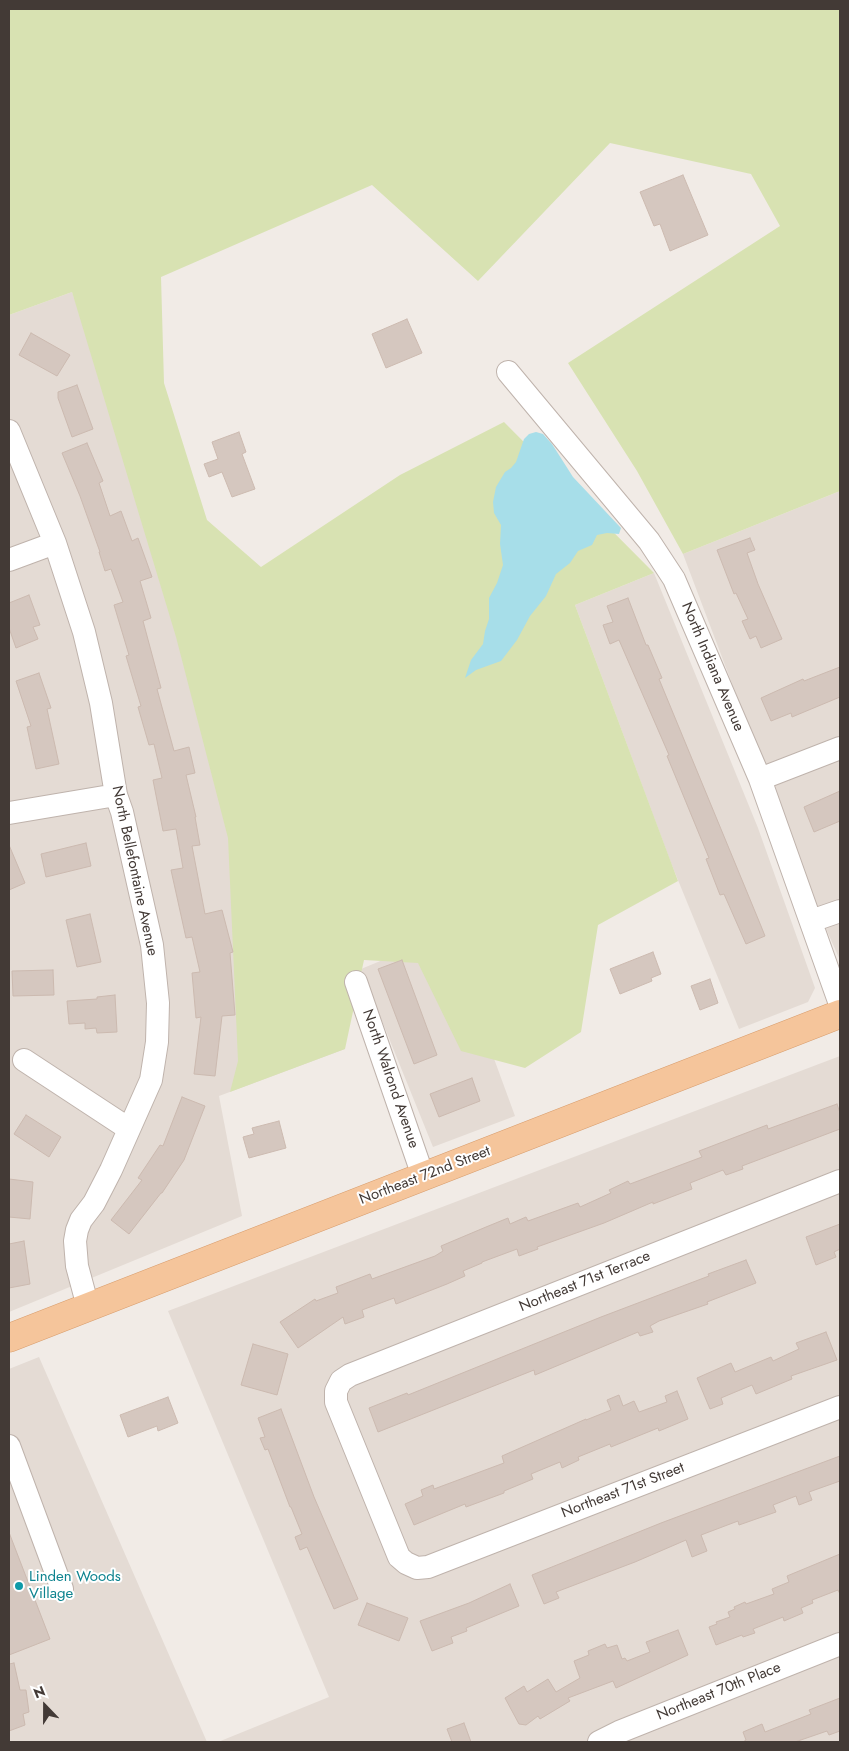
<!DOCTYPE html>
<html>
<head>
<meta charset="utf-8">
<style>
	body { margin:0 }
	#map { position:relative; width:849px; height:1751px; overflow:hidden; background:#f1ebe6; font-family:Jost,sans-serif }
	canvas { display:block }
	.frame { position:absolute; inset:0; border:10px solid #433a36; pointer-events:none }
	.north { position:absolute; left:20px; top:1681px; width:50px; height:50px; -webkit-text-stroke:4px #fff; paint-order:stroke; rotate:338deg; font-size:14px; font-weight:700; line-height:20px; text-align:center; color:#433a36 }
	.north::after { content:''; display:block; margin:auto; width:18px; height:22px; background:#433a36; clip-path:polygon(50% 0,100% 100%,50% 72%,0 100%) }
</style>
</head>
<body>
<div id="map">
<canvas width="849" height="1751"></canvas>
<div class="frame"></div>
<div class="north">N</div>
</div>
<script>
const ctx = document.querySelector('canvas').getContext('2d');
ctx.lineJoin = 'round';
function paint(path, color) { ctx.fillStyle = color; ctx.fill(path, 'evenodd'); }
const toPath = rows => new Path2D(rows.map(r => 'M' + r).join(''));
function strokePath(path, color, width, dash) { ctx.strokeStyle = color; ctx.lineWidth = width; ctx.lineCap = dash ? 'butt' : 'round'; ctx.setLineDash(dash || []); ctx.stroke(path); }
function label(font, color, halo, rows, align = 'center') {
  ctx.font = font + ' Jost,sans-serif'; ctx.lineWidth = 4; ctx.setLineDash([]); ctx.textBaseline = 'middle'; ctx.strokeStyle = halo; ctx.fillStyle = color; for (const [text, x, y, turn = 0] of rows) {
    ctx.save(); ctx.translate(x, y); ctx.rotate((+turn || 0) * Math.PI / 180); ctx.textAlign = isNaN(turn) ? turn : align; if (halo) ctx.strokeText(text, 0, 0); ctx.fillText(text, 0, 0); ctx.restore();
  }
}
const residential = toPath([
	[72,292,345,1049,219,1096,242,1216,9,1312,9,315],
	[840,491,840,960,818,911,683,554],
	[654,573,758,828,815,988,808,1002,739,1029,671,863,575,605],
	[448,933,515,1116,433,1147,361,969],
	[840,1056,840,1742,218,1742,329,1697,168,1311],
	[39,1357,207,1742,9,1742,9,1369]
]);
const green = toPath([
	[9,9,840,9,840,491,683,554,637,471,568,363,780,226,751,174,610,143,478,281,372,185,161,277,164,383,207,520,261,567,400,475,504,422,654,573,575,605,678,881,598,925,581,1032,525,1068,461,1051,418,963,364,960,345,1049,230,1092,238,1061,228,838,176,637,72,292,9,315]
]);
const water = toPath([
	[536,432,543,434,552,444,573,477,621,528,619,534,607,533,597,535,592,545,578,551,570,563,556,574,546,596,530,616,517,640,501,661,476,670,465,678,471,660,483,644,485,631,489,619,489,598,497,583,503,565,500,544,501,525,494,513,493,502,496,487,505,472,511,468,516,462,524,439,529,434]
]);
const building = toPath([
	[683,175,708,235,670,251,660,224,654,226,640,192,683,175],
	[407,319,422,353,386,368,372,334,407,319],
	[31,333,70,355,57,376,19,355,31,333],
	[77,385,93,429,72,437,58,398,58,392,77,385],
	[239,432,246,452,242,454,255,489,232,497,222,472,209,477,204,464,218,459,212,442,239,432],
	[87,443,103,481,99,483,110,516,121,511,132,541,138,538,152,577,140,581,151,618,143,621,161,688,157,689,174,751,189,747,195,773,186,775,196,817,195,817,200,845,192,846,205,914,222,910,233,952,230,953,235,1015,222,1016,215,1076,194,1074,201,1017,196,1018,192,973,200,972,192,937,186,938,171,870,183,868,176,829,163,831,153,780,162,778,154,744,149,745,138,707,141,706,126,656,129,655,114,605,123,602,111,569,105,571,99,552,100,552,80,496,62,453,87,443],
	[750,538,755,550,747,553,758,584,782,639,761,648,756,636,750,639,742,621,748,619,736,593,734,594,717,550,750,538],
	[29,595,40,625,33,627,38,639,16,648,9,628,9,603,29,595],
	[628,598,646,645,648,645,662,678,659,679,761,926,765,936,746,944,724,894,720,895,706,859,709,858,667,756,669,755,619,640,610,644,603,625,613,622,607,606,628,598],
	[840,667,840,697,792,717,791,713,771,721,761,698,803,679,804,681,840,667],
	[39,673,51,708,47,709,59,764,36,769,27,727,31,726,16,681,39,673],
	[840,791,840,821,814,832,804,807,840,791],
	[86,843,91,866,46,877,41,854,86,843],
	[9,845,25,883,9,890,9,845],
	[90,914,101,962,77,967,66,920,90,914],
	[653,952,661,974,651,978,652,981,620,994,610,969,653,952],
	[402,960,437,1055,414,1064,378,969,402,960],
	[53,970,54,995,13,996,12,971,53,970],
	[710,979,718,1003,700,1010,691,986,710,979],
	[115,995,117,1032,97,1033,96,1028,85,1029,85,1023,69,1024,67,1001,97,999,97,997,115,995],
	[472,1078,480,1101,439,1117,430,1094,472,1078],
	[182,1097,205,1106,184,1160,162,1193,161,1193,129,1234,111,1220,142,1180,138,1178,160,1145,163,1146,182,1097],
	[837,1104,840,1113,840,1129,742,1166,743,1169,726,1175,723,1170,690,1183,692,1189,653,1204,653,1202,604,1223,537,1247,538,1249,519,1256,517,1249,482,1262,482,1263,463,1271,465,1276,447,1284,396,1304,394,1298,362,1310,364,1317,345,1324,343,1317,298,1348,280,1322,315,1299,316,1301,338,1293,336,1287,370,1274,372,1279,435,1256,443,1251,441,1246,486,1227,508,1218,510,1224,526,1217,528,1221,578,1203,580,1207,611,1193,609,1190,628,1181,630,1184,702,1157,699,1151,767,1125,768,1129,837,1104],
	[26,1115,61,1137,49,1157,14,1134,26,1115],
	[279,1121,286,1148,249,1158,243,1137,254,1134,252,1128,279,1121],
	[9,1179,33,1182,30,1219,9,1217,9,1179],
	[840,1224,840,1249,834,1252,836,1257,816,1265,806,1237,840,1224],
	[24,1241,30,1284,9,1288,9,1244,24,1241],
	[746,1260,756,1283,707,1302,708,1304,659,1321,650,1326,653,1332,640,1336,638,1332,535,1375,534,1370,378,1432,369,1408,407,1393,408,1395,601,1317,709,1276,708,1274,746,1260],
	[826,1332,837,1360,791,1376,792,1379,756,1394,752,1385,721,1398,723,1404,710,1409,697,1378,731,1363,735,1372,771,1357,773,1361,799,1349,796,1343,826,1332],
	[253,1344,288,1354,277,1395,241,1385,253,1344],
	[677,1391,688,1419,659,1431,658,1428,611,1447,610,1444,578,1457,579,1460,562,1468,560,1462,531,1474,533,1479,504,1491,504,1493,466,1507,465,1504,414,1525,405,1504,423,1496,421,1490,433,1485,434,1489,504,1463,502,1456,586,1419,586,1420,611,1410,607,1400,619,1395,623,1406,634,1401,639,1412,667,1402,665,1396,677,1391],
	[168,1397,178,1423,158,1431,157,1426,128,1437,120,1415,168,1397],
	[281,1409,314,1497,358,1599,334,1609,307,1547,300,1550,295,1537,302,1534,291,1507,290,1507,268,1449,265,1450,260,1438,265,1437,258,1418,281,1409],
	[840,1456,840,1481,809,1492,812,1500,799,1505,796,1496,773,1505,776,1512,739,1525,738,1521,701,1535,707,1551,692,1557,686,1540,635,1562,556,1592,559,1598,544,1604,532,1575,661,1523,840,1456],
	[10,1535,50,1639,9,1655,9,1536,10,1535],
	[840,1554,840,1594,838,1590,812,1600,813,1603,801,1608,803,1613,784,1621,783,1617,753,1629,755,1633,743,1637,742,1635,716,1645,709,1627,717,1624,716,1622,730,1617,728,1612,735,1609,734,1607,745,1602,746,1604,774,1594,772,1589,789,1582,787,1576,840,1554],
	[510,1584,519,1606,466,1628,467,1631,451,1637,453,1643,432,1651,420,1621,469,1603,510,1584],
	[367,1603,408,1618,399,1641,358,1625,367,1603],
	[678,1630,688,1655,616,1688,613,1681,568,1698,570,1701,540,1719,538,1716,526,1725,519,1724,505,1698,524,1686,527,1692,548,1679,556,1692,580,1678,574,1661,589,1655,588,1651,605,1644,607,1648,617,1645,622,1659,625,1658,627,1661,650,1652,646,1642,678,1630],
	[14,1663,20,1690,26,1690,29,1712,23,1714,25,1725,9,1731,9,1664,14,1663],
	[840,1698,840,1731,829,1735,827,1731,795,1742,743,1742,746,1740,743,1732,762,1724,765,1732,811,1714,809,1710,840,1698],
	[464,1723,471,1742,452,1742,447,1729,464,1723]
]);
const minor = toPath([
	[508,372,649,541,674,579,760,779,840,1004],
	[9,431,55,543,84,632,101,703,116,795,122,812,152,945,158,1003,157,1042,151,1080,111,1170,94,1203,81,1220,77,1230,75,1241,77,1266,88,1307],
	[9,560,55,543],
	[760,779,840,748],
	[9,813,116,795],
	[811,921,840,911],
	[356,982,423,1176],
	[24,1060,129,1129],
	[840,1181,350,1375,341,1381,336,1391,336,1402,399,1557,406,1563,417,1568,428,1567,840,1407],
	[9,1446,62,1589],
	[599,1742,619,1732,840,1644]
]);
const major = toPath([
	[9,1338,840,1014]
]);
const markers = [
	[19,1586,5,"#0f9aa8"]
];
const streetNames = [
	["North Indiana Avenue",712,667,67],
	["North Bellefontaine Avenue",134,871,78],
	["North Walrond Avenue",390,1079,71],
	["Northeast 72nd Street",425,1176,-21],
	["Northeast 71st Terrace",585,1282,-22],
	["Northeast 71st Street",623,1491,-21],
	["Northeast 70th Place",719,1692,-22]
];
const cultureNames = [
	["Linden Woods",29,1577],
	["Village",29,1594]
];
paint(residential, '#e4dbd4');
paint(green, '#d8e2b2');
paint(water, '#a7dee9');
paint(building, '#d5c7bf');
strokePath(building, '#ccbab0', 1);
strokePath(minor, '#bfb3ac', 24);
strokePath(major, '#d89d6d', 29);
strokePath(minor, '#fff', 22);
strokePath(major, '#f5c59b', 28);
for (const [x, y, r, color] of markers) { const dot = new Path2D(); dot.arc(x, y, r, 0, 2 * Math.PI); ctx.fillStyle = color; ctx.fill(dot); strokePath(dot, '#fff', 2); }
label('15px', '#433a36', '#fff', streetNames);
label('15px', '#0d838f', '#fff', cultureNames, 'left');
</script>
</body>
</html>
